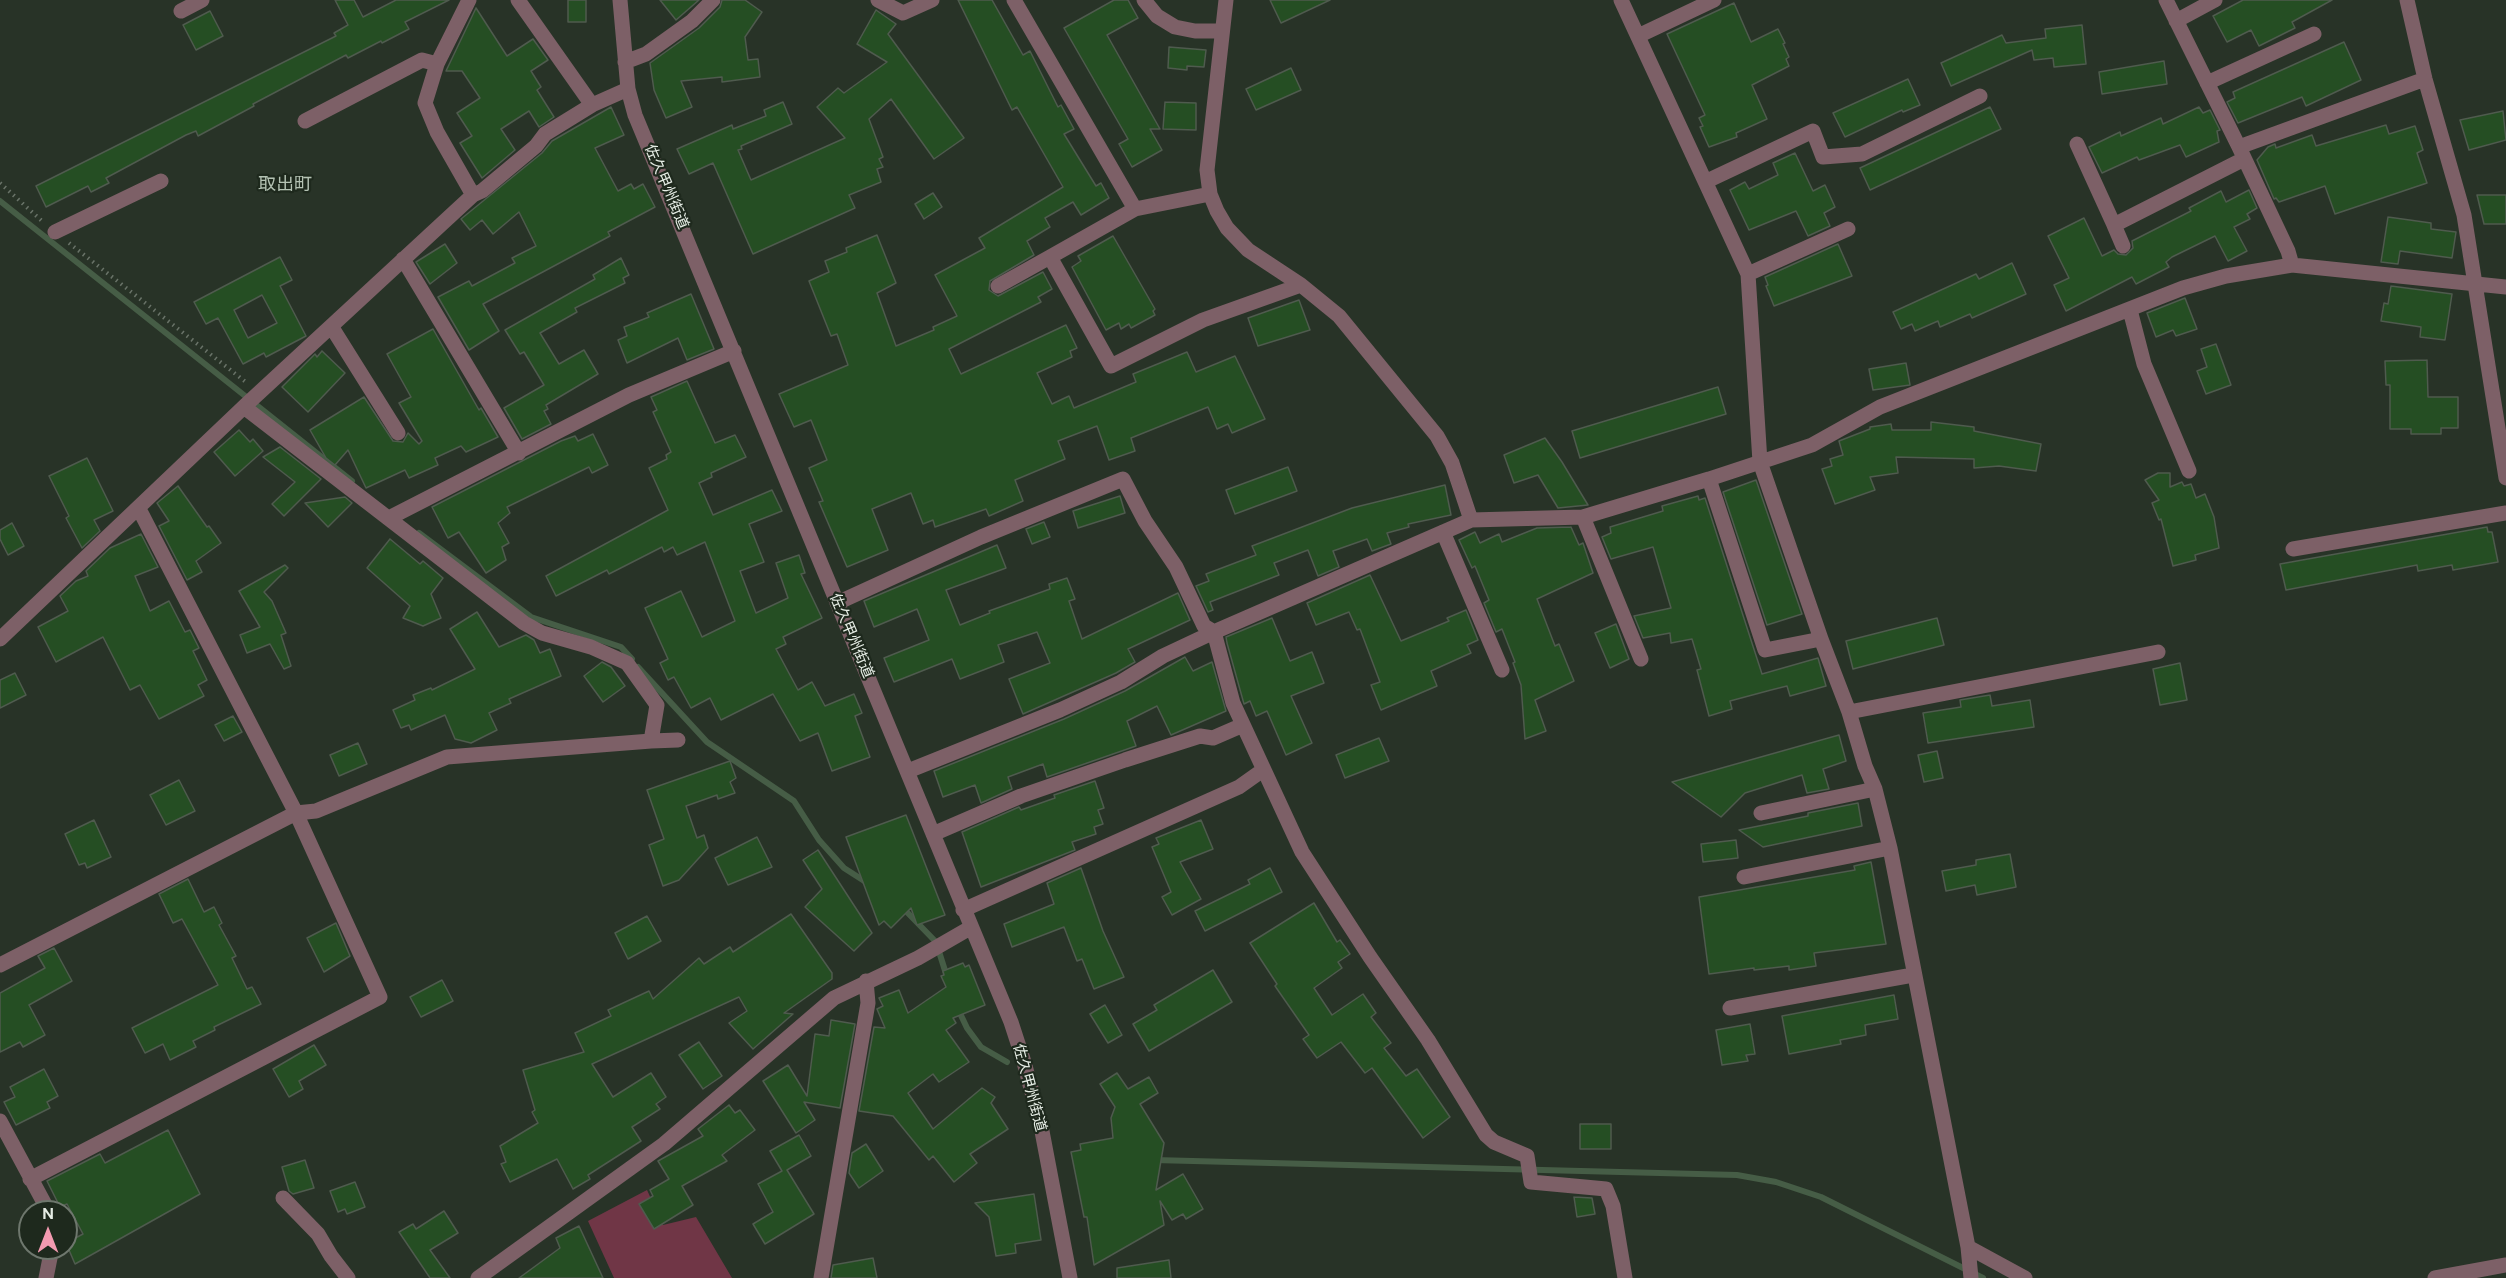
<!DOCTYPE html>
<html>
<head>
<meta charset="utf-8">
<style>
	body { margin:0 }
	#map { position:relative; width:2506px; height:1278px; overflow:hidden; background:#283327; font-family:"DM Sans",sans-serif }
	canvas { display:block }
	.north { position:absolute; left:18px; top:1200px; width:60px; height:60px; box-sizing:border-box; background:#1e291d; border:2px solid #6e776d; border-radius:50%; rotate:0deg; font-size:16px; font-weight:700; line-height:24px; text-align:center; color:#e6ede5 }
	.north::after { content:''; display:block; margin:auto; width:21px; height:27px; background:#f29ab0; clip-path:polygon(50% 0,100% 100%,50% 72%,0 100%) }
</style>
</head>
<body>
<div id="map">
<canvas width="2506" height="1278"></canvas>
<div class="north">N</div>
</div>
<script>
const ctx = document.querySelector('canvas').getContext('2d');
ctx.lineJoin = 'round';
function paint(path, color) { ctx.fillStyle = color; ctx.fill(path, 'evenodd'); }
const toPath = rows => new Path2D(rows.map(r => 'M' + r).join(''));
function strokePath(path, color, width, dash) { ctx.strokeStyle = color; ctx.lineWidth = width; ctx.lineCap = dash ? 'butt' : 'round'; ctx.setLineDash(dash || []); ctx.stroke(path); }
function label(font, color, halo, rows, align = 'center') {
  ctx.font = font + ' "DM Sans","Noto Sans JP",sans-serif'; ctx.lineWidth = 4.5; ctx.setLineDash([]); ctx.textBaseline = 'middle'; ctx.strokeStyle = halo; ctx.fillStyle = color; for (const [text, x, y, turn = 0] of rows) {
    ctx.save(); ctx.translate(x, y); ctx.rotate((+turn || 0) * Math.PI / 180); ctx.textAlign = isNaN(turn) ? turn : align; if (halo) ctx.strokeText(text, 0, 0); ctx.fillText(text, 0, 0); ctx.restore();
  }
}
const green = toPath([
	[647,1190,663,1225,696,1217,732,1278,614,1278,588,1221]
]);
const stream = toPath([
	[0,201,352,481],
	[419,533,531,617,621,647,632,659],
	[638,667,707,742,794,801,819,840,844,868,869,884],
	[902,907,936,942,947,977],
	[958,1009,967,1028,981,1047,1007,1062],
	[1154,1160,1737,1175,1776,1182,1821,1197,1983,1278]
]);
const building = toPath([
	[335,0,354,0,363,17,396,0,449,0,405,22,409,29,382,43,381,41,348,58,346,55,253,104,254,106,198,136,196,131,186,135,106,178,109,183,91,192,88,186,46,207,36,186,336,36,334,33,348,25,335,0],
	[568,0,586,0,586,22,568,22,568,0],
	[660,0,699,0,676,20,660,0],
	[722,0,745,0,762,12,745,37,748,60,758,59,760,77,722,82,722,77,681,81,692,107,666,118,654,90,650,63,699,28,720,7,722,0],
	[958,0,992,0,1023,55,1030,51,1058,107,1061,105,1074,129,1064,134,1096,186,1101,183,1109,198,1081,215,1073,202,1045,218,1050,227,1027,241,1034,255,990,281,989,290,998,296,1043,272,1052,289,1038,297,1041,302,949,349,961,374,1066,325,1077,348,1070,351,1072,357,1037,373,1052,404,1069,396,1074,408,1136,382,1133,374,1187,352,1196,372,1235,356,1265,419,1232,433,1228,424,1217,429,1208,407,1131,438,1135,451,1109,460,1097,426,1058,441,1065,459,1015,480,1023,501,989,516,986,509,935,527,933,520,923,524,911,493,872,509,888,550,847,567,819,502,823,501,809,468,827,460,811,420,794,427,779,394,848,365,837,334,831,336,809,281,829,272,825,261,847,252,846,248,877,235,896,283,877,293,896,346,934,330,933,327,957,316,935,275,985,248,979,238,1063,187,1017,107,1012,110,958,0],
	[1114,0,1128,0,1138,18,1107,35,1160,129,1150,129,1162,150,1132,167,1119,144,1128,139,1064,28,1114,0],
	[1270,0,1330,0,1281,23,1270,0],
	[2243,0,2332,0,2292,22,2295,28,2259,46,2251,30,2227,42,2213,16,2243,0],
	[1734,3,1751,42,1778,29,1785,43,1783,44,1789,57,1786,59,1789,66,1752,85,1767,119,1736,133,1737,137,1709,147,1700,127,1703,126,1699,118,1705,115,1667,34,1734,3],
	[476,8,507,56,533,39,548,60,531,71,541,87,537,90,554,117,539,127,529,111,501,129,515,150,482,178,460,143,472,136,457,113,480,98,462,71,446,71,476,8],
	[876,10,896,24,888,34,964,138,934,159,891,99,869,119,883,157,879,159,883,167,877,169,881,182,849,195,855,208,753,254,713,163,689,174,677,149,732,125,733,129,766,116,764,110,783,102,792,124,741,146,742,149,738,150,751,180,845,138,817,107,838,88,844,93,887,62,857,44,876,10],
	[210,11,223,36,196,50,183,25,210,11],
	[2082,25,2086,64,2054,67,2053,58,2034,60,2032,50,1951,86,1941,63,2002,35,2006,43,2046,38,2045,29,2082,25],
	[2344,42,2361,80,2306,106,2302,97,2238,123,2227,102,2235,98,2233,92,2344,42],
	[1169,47,1206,50,1204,67,1187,66,1187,70,1168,68,1169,47],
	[2164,61,2167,84,2102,94,2099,72,2164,61],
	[1291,68,1301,90,1256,110,1246,89,1291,68],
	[1908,79,1920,105,1903,112,1902,110,1845,137,1833,113,1908,79],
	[1165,102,1196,103,1196,130,1163,129,1165,102],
	[611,107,624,135,595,148,618,191,631,184,634,189,643,184,655,207,608,232,610,236,483,304,499,331,469,350,438,297,469,281,472,286,515,263,512,258,536,246,519,212,493,234,482,220,470,230,461,219,542,153,552,141,611,107],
	[1990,107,2001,129,1870,190,1860,168,1990,107],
	[2199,107,2203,113,2210,110,2220,130,2217,131,2219,142,2186,157,2180,145,2139,160,2137,157,2102,173,2089,147,2120,132,2121,136,2161,118,2163,124,2199,107],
	[2503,111,2506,140,2469,150,2460,120,2503,111],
	[2386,125,2389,134,2415,126,2423,150,2417,153,2427,183,2335,214,2325,186,2279,202,2276,198,2274,199,2257,160,2268,147,2275,144,2276,148,2312,135,2316,146,2386,125],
	[1795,153,1813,191,1825,185,1835,207,1824,213,1830,226,1808,236,1796,211,1749,230,1730,190,1745,182,1749,189,1778,175,1773,163,1795,153],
	[2249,190,2257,208,2247,214,2250,219,2234,227,2247,251,2228,261,2215,236,2172,257,2166,262,2169,267,2136,284,2132,277,2066,311,2054,285,2069,278,2048,236,2084,218,2102,256,2114,250,2118,254,2126,255,2133,248,2132,241,2191,211,2189,208,2221,191,2226,202,2249,190],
	[933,193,942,207,924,219,915,204,933,193],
	[2477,195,2506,195,2506,224,2484,224,2477,195],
	[2388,217,2431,223,2431,229,2456,232,2452,258,2400,251,2398,264,2381,262,2388,217],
	[1113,236,1155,309,1153,311,1155,315,1131,328,1129,324,1121,329,1119,323,1106,330,1072,267,1081,261,1078,256,1113,236],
	[445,244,457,263,430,284,416,262,445,244],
	[1838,244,1852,276,1774,306,1766,286,1768,285,1765,277,1838,244],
	[280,257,292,280,280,286,306,336,266,357,264,353,243,364,218,318,206,324,194,302,280,257],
	[262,295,277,323,248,338,234,310,262,295],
	[621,258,629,275,623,278,625,283,575,308,577,312,540,333,559,364,584,350,598,374,546,405,548,409,544,411,551,424,522,439,504,408,544,385,524,352,520,354,505,330,595,279,593,275,621,258],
	[2012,263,2026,294,1972,318,1970,314,1940,327,1938,321,1915,331,1912,324,1901,329,1893,312,1976,274,1979,279,2012,263],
	[2391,286,2452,294,2445,340,2420,337,2421,327,2381,321,2384,303,2388,304,2391,286],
	[691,294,714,349,687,360,678,338,627,363,618,340,627,336,624,327,649,317,647,313,691,294],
	[2185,298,2197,329,2176,336,2173,330,2156,337,2147,313,2185,298],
	[1299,300,1310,330,1258,346,1248,318,1299,300],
	[433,329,479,410,481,408,498,437,466,452,461,446,435,458,438,465,409,478,405,470,366,488,348,450,335,465,326,458,310,430,364,397,393,441,403,442,408,433,419,444,422,441,399,403,411,397,387,354,433,329],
	[2216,344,2231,385,2206,394,2197,371,2207,367,2201,349,2216,344],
	[322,351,345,373,308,412,282,387,315,354,317,357,322,351],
	[2427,360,2428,397,2458,397,2458,428,2441,428,2441,434,2411,434,2411,429,2390,429,2390,385,2386,385,2385,361,2427,360],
	[1906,363,1910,385,1873,390,1869,369,1906,363],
	[687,381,715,443,735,435,746,457,711,473,712,477,699,483,713,515,772,490,782,511,749,524,764,562,740,571,756,613,788,598,776,563,799,555,805,573,801,574,822,618,783,637,786,644,776,649,798,690,812,682,825,706,854,694,862,713,855,716,870,757,832,771,818,733,800,741,773,694,721,720,710,698,691,708,674,677,668,680,660,663,668,659,645,608,681,591,702,637,735,621,705,542,677,555,673,547,664,552,662,547,609,574,607,570,556,596,546,576,668,510,649,468,667,459,666,455,671,452,653,412,657,410,651,397,687,381],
	[1718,387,1726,414,1580,458,1572,431,1718,387],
	[1931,422,1974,427,1974,431,2041,444,2036,471,1999,466,1974,468,1974,459,1896,457,1898,473,1870,477,1875,490,1835,504,1822,469,1832,466,1830,459,1843,455,1839,441,1870,429,1870,427,1891,424,1892,430,1931,430,1931,422],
	[239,430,250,442,253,439,263,451,235,476,214,452,239,430],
	[593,434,608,465,592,473,589,467,507,507,510,513,498,523,509,543,502,547,506,560,486,573,459,532,448,538,432,507,561,441,575,436,578,441,593,434],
	[1545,438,1562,462,1588,505,1558,508,1538,475,1514,483,1504,455,1545,438],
	[280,447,321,479,284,516,272,504,295,482,263,457,280,447],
	[87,458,113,511,94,520,100,531,82,548,66,518,69,516,49,476,87,458],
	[1288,467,1297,491,1235,514,1226,490,1288,467],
	[2158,473,2170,473,2170,487,2182,482,2184,486,2191,484,2196,498,2205,494,2214,517,2219,548,2195,555,2196,560,2173,566,2161,519,2159,520,2152,503,2159,500,2145,480,2158,473],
	[1756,480,1802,614,1767,625,1723,492,1756,480],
	[1445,485,1451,515,1408,524,1409,527,1387,533,1391,544,1372,551,1367,539,1333,551,1339,567,1318,576,1308,550,1274,563,1279,575,1210,602,1213,610,1208,612,1196,586,1209,581,1206,574,1256,555,1252,546,1352,508,1445,485],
	[178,486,207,527,209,526,221,543,196,561,202,572,187,580,159,526,169,521,157,503,178,486],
	[1120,496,1125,513,1078,528,1073,511,1120,496],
	[1698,496,1699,500,1705,498,1762,674,1818,658,1826,686,1790,696,1787,686,1771,690,1730,701,1732,709,1709,716,1697,670,1701,669,1692,639,1671,643,1670,633,1643,638,1634,616,1671,608,1653,547,1611,559,1602,537,1611,533,1610,527,1663,511,1662,506,1698,496],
	[345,497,352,503,328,527,305,503,345,497],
	[1044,522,1050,537,1032,544,1026,529,1044,522],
	[12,523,24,546,8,555,0,539,0,530,12,523],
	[1571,527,1579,545,1583,543,1593,573,1537,599,1555,646,1559,644,1574,681,1535,700,1546,731,1525,739,1521,685,1513,663,1515,662,1502,629,1496,632,1484,603,1489,600,1475,566,1472,568,1459,540,1475,532,1480,543,1499,534,1502,542,1537,528,1571,527],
	[2487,527,2488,532,2492,532,2498,562,2453,570,2452,565,2418,571,2417,565,2286,590,2280,564,2487,527],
	[141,534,158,567,135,576,150,611,169,601,185,632,190,630,199,648,193,651,207,680,198,685,204,696,159,719,140,685,130,690,103,637,56,662,38,627,68,611,60,596,76,581,88,576,86,571,110,548,141,534],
	[390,539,420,564,423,561,443,578,431,594,441,618,423,626,403,618,410,606,367,568,390,539],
	[997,545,1006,568,946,590,960,625,990,613,989,611,1050,589,1049,584,1067,578,1075,599,1069,601,1082,639,1178,593,1190,620,1128,649,1135,662,1116,673,1023,714,1009,679,1050,663,1037,632,998,645,1004,662,960,679,952,659,894,682,884,658,929,640,917,609,874,627,864,601,997,545],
	[285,565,288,568,264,592,272,601,286,633,281,635,291,666,284,669,270,644,247,653,240,635,260,627,239,591,285,565],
	[1370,575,1401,641,1449,621,1447,618,1466,610,1478,640,1467,645,1471,653,1431,671,1437,686,1381,710,1371,685,1380,682,1360,629,1357,630,1349,612,1316,625,1307,603,1370,575],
	[477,612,499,647,526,635,534,640,540,653,550,649,561,676,509,699,511,703,489,713,497,730,471,743,455,739,445,715,411,730,409,725,401,728,393,710,415,700,413,695,431,688,432,690,475,669,450,629,477,612],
	[1272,618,1290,661,1312,652,1324,683,1291,696,1312,743,1286,755,1267,711,1256,716,1250,701,1244,704,1227,643,1226,637,1272,618],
	[1937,618,1944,645,1853,669,1846,641,1937,618],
	[1616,624,1629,659,1610,668,1595,633,1616,624],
	[1185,657,1193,671,1212,662,1226,711,1171,735,1157,706,1127,721,1136,746,1047,777,1043,764,1008,777,1012,789,981,803,975,785,943,797,934,771,1064,719,1125,691,1185,657],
	[602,662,611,667,625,686,603,702,584,676,602,662],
	[2180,663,2187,700,2160,705,2153,669,2180,663],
	[15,673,26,695,0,708,0,680,15,673],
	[1990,695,1992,706,2030,700,2034,727,1928,743,1923,713,1961,707,1960,700,1990,695],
	[233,716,242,732,224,741,215,725,233,716],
	[1839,735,1846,761,1823,769,1829,789,1807,793,1802,775,1745,793,1721,817,1672,782,1839,735],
	[1379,738,1389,761,1345,778,1336,755,1379,738],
	[358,743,367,764,339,776,330,755,358,743],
	[1937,751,1943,778,1924,782,1918,755,1937,751],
	[730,761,736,778,730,782,735,793,718,799,717,795,686,806,697,838,704,835,708,848,679,880,663,886,649,845,664,839,647,790,730,761],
	[179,780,195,811,166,825,150,795,179,780],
	[1095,781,1104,808,1098,810,1103,824,1094,827,1096,834,1072,842,1075,850,981,887,962,832,1019,807,1021,810,1055,798,1054,795,1095,781],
	[1858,803,1862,826,1763,847,1739,830,1808,816,1808,813,1858,803],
	[906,815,945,915,917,925,911,908,891,928,884,921,879,925,846,837,906,815],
	[94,820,111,857,87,868,85,863,79,865,65,834,94,820],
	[1201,820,1213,849,1180,862,1201,899,1172,915,1162,897,1171,892,1152,847,1159,844,1156,838,1201,820],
	[757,837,772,867,728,885,715,858,757,837],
	[1736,840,1738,858,1703,862,1701,844,1736,840],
	[818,850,872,933,854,951,805,907,822,889,803,860,818,850],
	[2010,854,2016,887,1977,895,1975,885,1946,891,1942,871,1976,865,1976,860,2010,854],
	[1871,862,1886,944,1814,953,1816,966,1789,970,1789,966,1754,970,1754,968,1709,974,1699,897,1855,870,1854,866,1871,862],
	[1081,868,1103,931,1124,977,1094,989,1082,959,1077,961,1064,927,1012,947,1004,924,1054,904,1047,883,1081,868],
	[1270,868,1282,892,1205,931,1195,911,1250,884,1248,880,1270,868],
	[188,879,204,912,214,907,222,923,219,925,236,956,232,958,247,989,252,987,261,1004,214,1027,215,1030,193,1041,196,1047,170,1060,163,1044,145,1053,132,1028,218,985,182,919,173,923,159,894,188,879],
	[1314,903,1337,942,1340,940,1350,954,1338,962,1342,968,1314,988,1332,1015,1363,994,1376,1013,1371,1017,1391,1043,1384,1048,1406,1076,1417,1069,1450,1117,1423,1138,1372,1068,1365,1073,1341,1042,1317,1058,1303,1039,1309,1035,1275,986,1277,984,1250,943,1314,903],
	[791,914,832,973,832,979,784,1013,793,1014,753,1049,729,1023,747,1011,739,997,592,1064,613,1097,651,1073,666,1097,656,1104,660,1109,632,1127,641,1141,588,1175,590,1179,573,1189,557,1159,510,1182,501,1164,506,1162,500,1146,538,1123,532,1112,535,1110,523,1070,584,1052,575,1033,611,1016,608,1010,649,991,653,999,699,958,704,964,730,947,733,952,791,914],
	[647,916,661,941,628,959,615,933,647,916],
	[336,923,350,956,324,972,307,938,336,923],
	[54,948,72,981,29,1005,45,1035,23,1047,20,1042,0,1052,0,993,45,968,38,956,54,948],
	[963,963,965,967,969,965,985,1005,953,1018,956,1023,946,1030,969,1062,939,1082,933,1074,908,1093,933,1129,982,1088,995,1097,991,1103,1008,1129,970,1154,977,1163,954,1182,933,1156,929,1160,893,1116,859,1111,874,1027,885,1028,877,1009,883,1006,879,998,899,990,908,1013,946,987,941,976,944,975,943,971,963,963],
	[1213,970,1232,1002,1149,1051,1133,1024,1157,1010,1154,1005,1213,970],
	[442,980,453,1001,421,1017,410,997,442,980],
	[1894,995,1898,1019,1865,1025,1866,1035,1840,1040,1841,1044,1789,1054,1782,1016,1894,995],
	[1105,1005,1122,1035,1108,1043,1090,1014,1105,1005],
	[831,1020,855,1024,840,1108,804,1102,815,1120,796,1133,763,1081,788,1065,807,1096,815,1034,829,1036,831,1020],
	[1750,1024,1755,1054,1746,1055,1748,1061,1722,1065,1716,1030,1750,1024],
	[699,1042,722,1076,703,1089,679,1055,699,1042],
	[314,1045,326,1065,299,1081,303,1089,289,1097,273,1069,314,1045],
	[44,1069,58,1096,47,1102,50,1108,16,1125,4,1102,15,1097,10,1087,44,1069],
	[1117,1073,1128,1089,1149,1077,1158,1093,1140,1104,1164,1143,1156,1190,1183,1174,1203,1209,1186,1219,1183,1214,1172,1220,1160,1201,1164,1225,1094,1265,1087,1217,1084,1217,1071,1152,1081,1150,1080,1144,1113,1138,1111,1118,1115,1107,1100,1084,1117,1073],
	[729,1105,735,1113,740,1110,755,1130,722,1155,727,1161,682,1186,693,1205,654,1229,639,1204,653,1196,650,1190,669,1179,658,1161,703,1136,698,1129,729,1105],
	[1580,1124,1611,1124,1611,1149,1580,1149,1580,1124],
	[168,1130,200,1194,75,1264,66,1243,83,1234,67,1204,60,1207,47,1181,100,1154,105,1163,168,1130],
	[799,1135,811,1156,787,1170,814,1214,765,1244,753,1224,773,1212,758,1184,782,1171,770,1151,799,1135],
	[866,1144,883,1171,859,1188,849,1173,852,1153,866,1144],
	[305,1160,314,1188,293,1194,289,1191,282,1167,305,1160],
	[355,1182,365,1207,347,1214,345,1209,338,1212,330,1191,355,1182],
	[1034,1194,1041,1240,1015,1244,1016,1253,996,1256,989,1217,975,1203,1034,1194],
	[1574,1197,1592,1198,1595,1214,1577,1217,1574,1197],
	[444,1211,458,1233,430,1250,450,1278,430,1278,399,1232,413,1224,416,1229,444,1211],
	[579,1226,603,1278,519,1278,560,1248,556,1238,579,1226],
	[873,1258,877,1278,831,1278,833,1265,873,1258],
	[1169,1260,1171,1278,1117,1278,1117,1268,1169,1260]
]);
const path = toPath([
	[0,183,42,221],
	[69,243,247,383]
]);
const minor = toPath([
	[469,0,437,64,425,103,437,132,473,195],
	[518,0,592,105],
	[620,0,628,89,635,115,1011,1022,1024,1062,1041,1126,1070,1278],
	[878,0,903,13,932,0],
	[1014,0,1135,209],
	[1144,0,1157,16,1175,27,1195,31,1221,31],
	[1226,0,1207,170,1210,194,1217,211,1227,228,1248,250,1301,285,1339,316,1437,436,1452,463,1471,520],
	[1621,0,1748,274,1760,462,1821,639,1849,712,1865,766,1875,789,1890,848,1968,1247,1971,1278],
	[2166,0,2239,147,2288,251,2292,265],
	[2407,0,2425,79,2464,215,2506,478],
	[181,11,202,0],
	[2176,21,2215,0],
	[1638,36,1714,0],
	[625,62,646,54,692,21,713,0],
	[2207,83,2314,34],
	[305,121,422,60,437,64],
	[2077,144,2114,225,2244,159],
	[2239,147,2425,79],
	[1707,181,1813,131,1823,157,1862,154,1980,96],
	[1210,194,1135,209,1050,257,1111,366,1203,320,1301,285],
	[2114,225,2123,246],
	[55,232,161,181],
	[403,259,519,453],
	[1748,274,1848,229],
	[998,286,1050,257],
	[2130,310,2144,364,2189,471],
	[331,326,398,433],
	[1709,479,1765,650,1821,639],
	[1583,517,1641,659],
	[389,518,629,395,734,351],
	[1443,532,1502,670],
	[2293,549,2506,513],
	[837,603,981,537,1123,479,1145,521,1176,567,1204,626,1214,632,1233,703,1302,852,1370,957,1428,1040,1486,1135,1494,1142,1527,1156,1531,1182,1606,1189,1613,1206,1625,1278],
	[0,639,248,403,473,195,482,191,536,146,545,134,592,105,628,89],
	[1849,712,2158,652],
	[651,741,678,740],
	[908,771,1060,710,1121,682,1163,656,1214,632,1471,520,1583,517,1709,479,1812,445,1880,407,2183,288,2226,276,2292,265,2506,287],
	[1761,813,1875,789],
	[933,834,1021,796,1125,760,1200,736,1213,738,1243,725],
	[1744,877,1890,848],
	[963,910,1239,787,1263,770],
	[0,965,296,813,316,811,447,757,651,741,657,705,627,663,591,647,542,633,524,623,244,407],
	[1730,1008,1913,975],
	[0,1121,49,1212],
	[30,1179,380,997,296,813,139,509],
	[283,1198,318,1234,331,1256,348,1278],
	[1968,1247,2025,1278],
	[46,1278,52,1248],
	[478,1278,664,1144,834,998,918,958,970,928],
	[821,1278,868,1003,866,981],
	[2435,1278,2506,1265]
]);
const streetNames = [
	["佐久甲州街道",666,187,67],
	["佐久甲州街道",851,636,67],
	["佐久甲州街道",1029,1088,75]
];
const quarterNames = [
	["取出町",285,185]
];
paint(green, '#703646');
strokePath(stream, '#465d46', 6);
paint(building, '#254e23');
strokePath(building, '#4f5b4e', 1.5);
strokePath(path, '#697368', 4, [1.5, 4.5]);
strokePath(minor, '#7d6067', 15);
label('15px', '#e6ede5', '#1e291d', streetNames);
label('18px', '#b4c2b3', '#1e291d', quarterNames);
</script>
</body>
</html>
